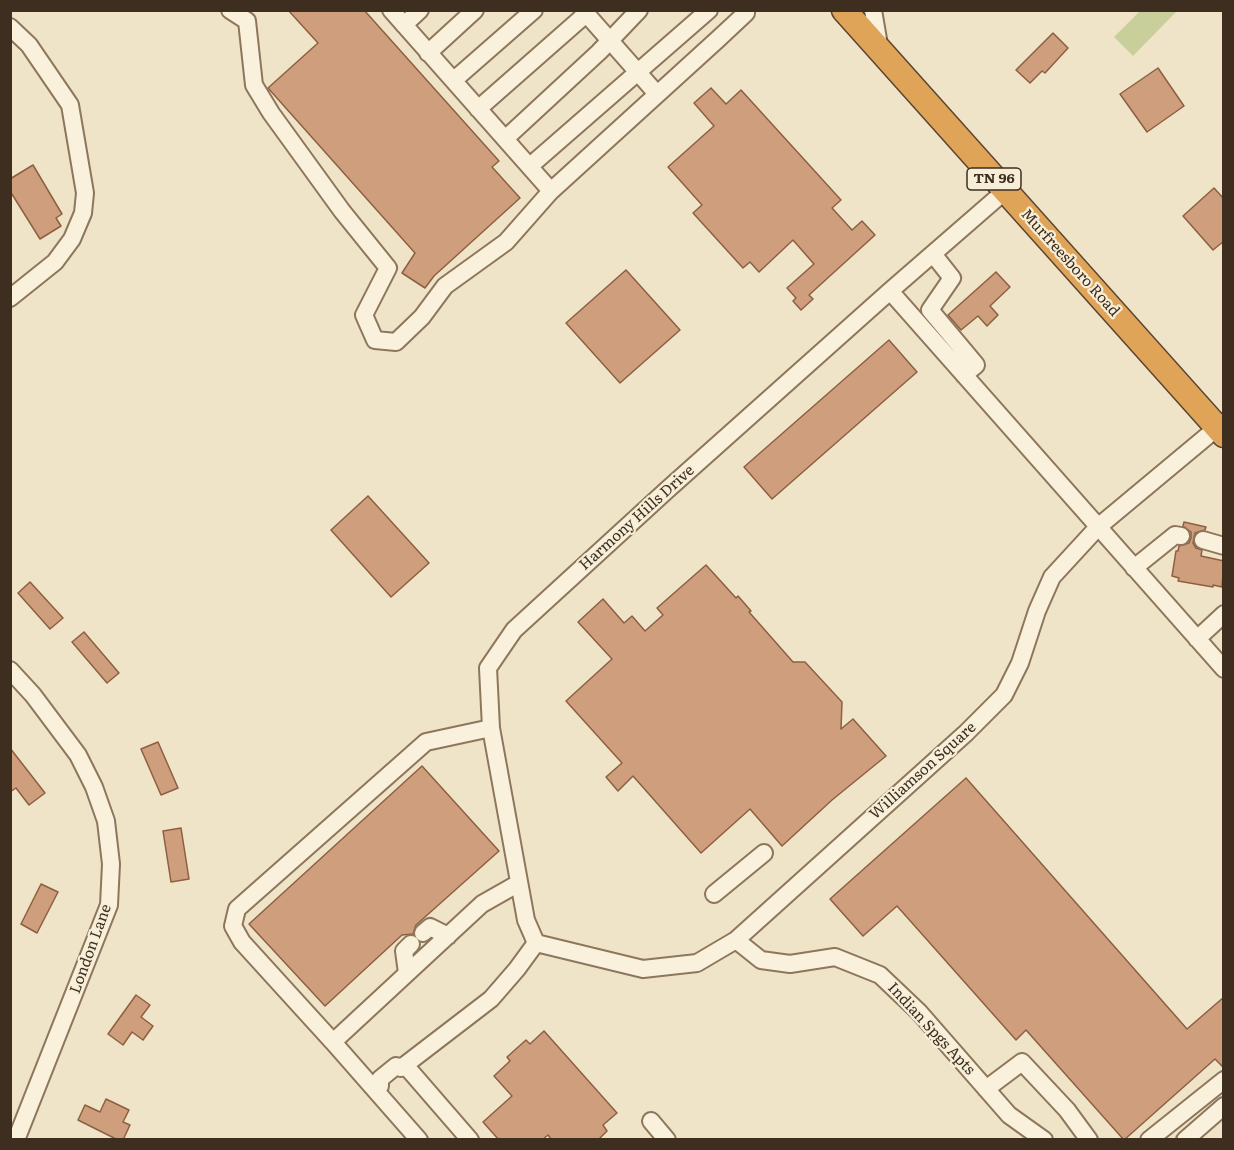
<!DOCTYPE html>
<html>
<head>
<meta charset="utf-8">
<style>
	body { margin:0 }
	#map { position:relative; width:1234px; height:1150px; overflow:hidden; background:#f0e4c8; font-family:Literata,serif }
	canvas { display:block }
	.frame { position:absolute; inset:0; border:12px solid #3d2e20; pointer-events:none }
</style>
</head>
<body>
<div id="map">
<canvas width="1234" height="1150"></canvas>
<div class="frame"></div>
</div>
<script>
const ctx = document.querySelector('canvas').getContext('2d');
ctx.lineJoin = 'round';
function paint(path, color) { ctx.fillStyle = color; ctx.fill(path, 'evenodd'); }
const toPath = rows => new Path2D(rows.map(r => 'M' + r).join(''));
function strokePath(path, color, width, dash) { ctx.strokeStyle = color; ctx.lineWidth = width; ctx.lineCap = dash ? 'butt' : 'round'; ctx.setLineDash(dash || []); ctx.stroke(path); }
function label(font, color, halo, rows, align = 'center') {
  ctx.font = font + ' Literata,serif'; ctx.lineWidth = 4.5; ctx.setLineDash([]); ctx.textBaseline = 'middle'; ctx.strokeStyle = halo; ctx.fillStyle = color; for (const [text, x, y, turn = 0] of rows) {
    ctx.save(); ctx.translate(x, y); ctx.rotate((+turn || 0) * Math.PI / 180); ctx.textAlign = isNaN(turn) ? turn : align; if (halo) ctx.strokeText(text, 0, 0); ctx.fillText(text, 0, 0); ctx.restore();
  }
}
const green = toPath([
	[1140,11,1177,11,1133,56,1114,37]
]);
const building = toPath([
	[288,10,364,10,499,161,492,167,520,198,434,276,425,288,402,273,415,253,268,88,318,43,288,10],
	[1053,33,1068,48,1045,73,1042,71,1030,83,1016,70,1053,33],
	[1158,68,1184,106,1147,132,1120,94,1158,68],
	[711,88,726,104,741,90,841,200,832,208,852,230,862,221,875,235,809,295,813,299,801,310,793,301,796,298,787,288,814,264,793,240,759,272,750,262,743,268,693,213,702,205,668,167,714,126,694,103,711,88],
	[33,165,62,214,56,218,61,226,40,239,10,191,10,179,33,165],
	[1214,188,1224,199,1224,241,1213,250,1183,216,1214,188],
	[626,270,680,330,620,383,566,323,626,270],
	[996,272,1010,287,990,306,998,315,987,326,978,316,961,330,948,315,996,272],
	[889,340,917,372,772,499,744,467,889,340],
	[368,496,429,563,391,597,331,530,368,496],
	[1184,522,1206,527,1205,530,1195,533,1193,543,1196,548,1202,550,1201,556,1224,561,1222,587,1213,585,1213,587,1178,581,1179,578,1172,576,1176,551,1178,551,1179,546,1189,543,1191,538,1191,532,1183,526,1184,522],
	[706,565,736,598,738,596,751,611,749,612,793,662,805,662,842,702,841,729,853,719,886,756,832,800,782,846,750,809,701,853,633,776,618,791,606,777,622,763,566,701,612,659,578,622,603,599,624,623,632,616,645,631,663,615,657,608,706,565],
	[30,582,63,618,50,629,18,593,30,582],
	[84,632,119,673,107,683,72,642,84,632],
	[158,742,178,788,161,795,141,749,158,742],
	[10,748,45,793,29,805,16,788,10,792,10,748],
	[422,766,499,851,416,925,413,934,402,935,325,1006,249,924,422,766],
	[966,778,1187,1029,1224,997,1224,1068,1215,1059,1124,1140,1026,1030,1016,1040,897,906,863,936,830,899,966,778],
	[181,828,189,879,171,882,163,831,181,828],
	[41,884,58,892,37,933,21,924,41,884],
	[136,995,150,1005,141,1017,153,1026,143,1040,132,1032,123,1045,108,1034,136,995],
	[544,1031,617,1113,603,1125,607,1131,598,1140,552,1140,548,1135,542,1140,499,1140,483,1122,512,1096,494,1076,510,1061,507,1057,526,1040,530,1044,544,1031],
	[106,1099,129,1110,123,1122,130,1125,123,1140,118,1140,78,1120,85,1105,100,1112,106,1099]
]);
const minor = toPath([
	[230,10,247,21,254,85,271,113,342,211,388,268,364,315,375,340,396,342,422,317,445,286,506,242,551,191,717,40,746,13,745,10],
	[391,10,551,191],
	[583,10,657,94],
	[873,10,880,51],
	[404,25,420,10],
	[10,27,29,45,70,105,85,193,83,213,72,239,55,262,10,298],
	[428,53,475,10],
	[454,80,534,10],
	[478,109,586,14],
	[505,139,599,52,639,10],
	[530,166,709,10],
	[933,254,952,278,930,310,976,365,964,375],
	[890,291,1224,669],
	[1203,540,1224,546],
	[1134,568,1175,535,1181,536],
	[1197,639,1224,614],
	[10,670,33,695,78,755,94,787,106,821,111,864,109,905,16,1140],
	[491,728,426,742,237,909,233,926,242,942,333,1042,482,904,519,883],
	[714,894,764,853],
	[423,933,430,927,448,936],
	[736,940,761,960,790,964,835,957,880,975,919,1012,1009,1115,1044,1140],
	[536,943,526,920,491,728,488,668,514,630,667,490,890,291,1005,191],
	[536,943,643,969,697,963,736,940,966,733,1004,695,1020,663,1037,611,1052,577,1098,527,1224,422],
	[407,973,404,951,411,944],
	[333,1042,419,1140],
	[380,1086,380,1079,396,1066,401,1068,405,1065],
	[986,1089,1022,1062,1067,1110,1089,1140],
	[651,1121,667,1140],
	[470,1140,405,1065,491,999,517,969,536,943],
	[1149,1140,1224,1080],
	[1185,1140,1224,1106]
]);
const highway = toPath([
	[844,10,1224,435]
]);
const shields = [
	[994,179,54]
];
const shieldNames = [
	["TN 96",994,179]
];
const streetNames = [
	["Murfreesboro Road",1070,263,48],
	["Harmony Hills Drive",637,518,-42],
	["Williamson Square",923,771,-42],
	["London Lane",91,949,-70],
	["Indian Spgs Apts",931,1029,47]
];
paint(green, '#c9cf9b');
paint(building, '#cf9f7d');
strokePath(building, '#8d5f41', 1.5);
strokePath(minor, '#8d765c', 20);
strokePath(highway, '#5b4430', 27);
strokePath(minor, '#faf1dc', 16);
strokePath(highway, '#e0a458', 24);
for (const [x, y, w] of shields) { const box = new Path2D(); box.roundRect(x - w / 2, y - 11, w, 22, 4.5); ctx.fillStyle = '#f7eed8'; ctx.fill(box); strokePath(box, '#3d2e20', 1.5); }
label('bold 14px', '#3d2e20', null, shieldNames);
label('15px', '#3d2e20', '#f7eed8', streetNames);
</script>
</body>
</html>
